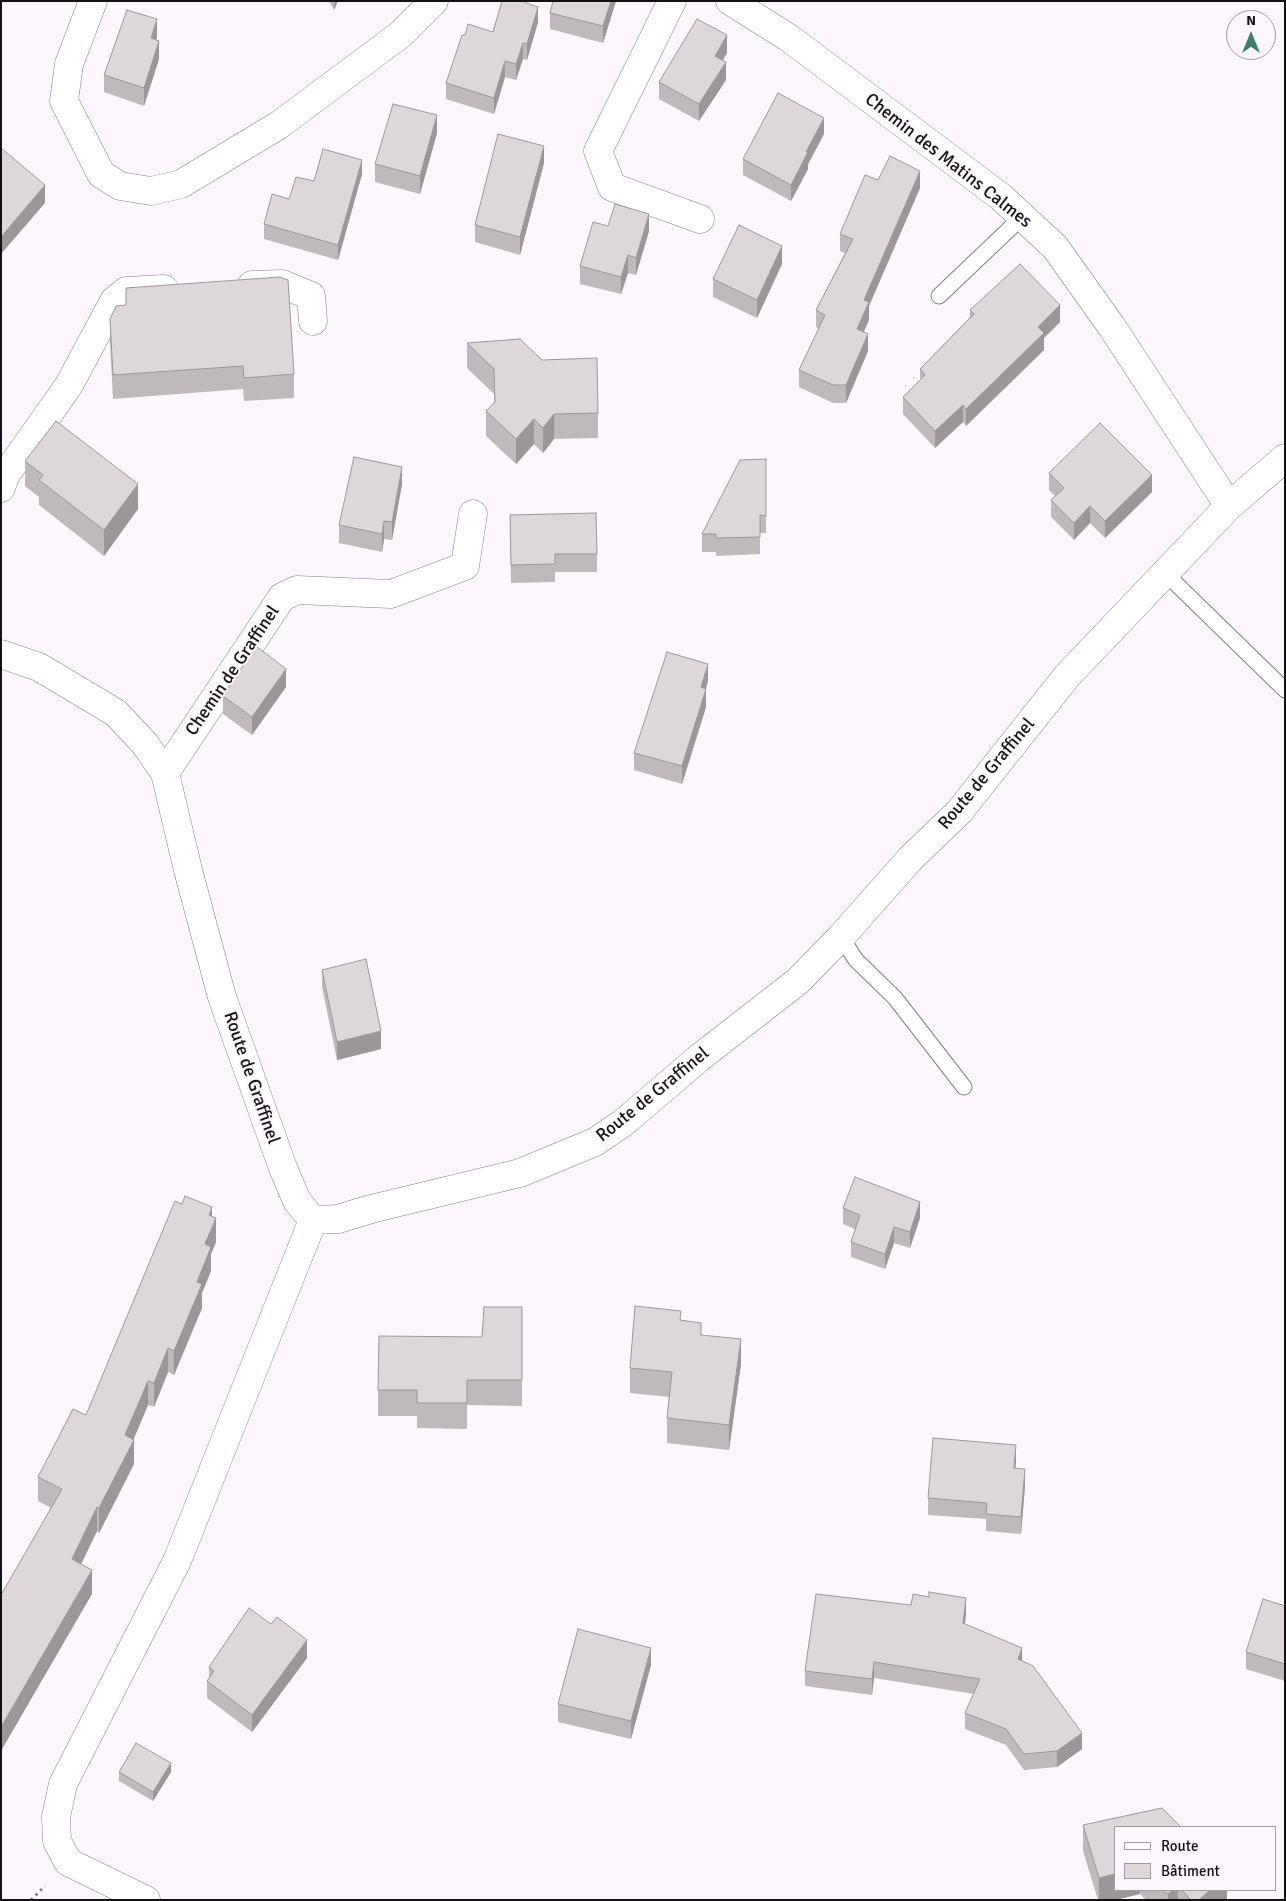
<!DOCTYPE html>
<html>
<head>
<meta charset="utf-8">
<style>
	body { margin:0 }
	#map { position:relative; width:1286px; height:1901px; overflow:hidden; background:#fcf7fc; font-family:Signika,sans-serif }
	canvas { display:block }
	.frame { position:absolute; inset:0; border:2px solid #131113; pointer-events:none }
	.legend { position:absolute; left:1114px; top:1826px; width:162px; height:65px; box-sizing:border-box; background:#fcf7fc; border:1px solid #9f9b9f; margin:0; padding:6px 9px; list-style:none; font-size:15px; color:#131113 }
	.legend li { display:flex; align-items:center; gap:10px; height:25px }
	.legend b { width:25px; border:1px solid #9f9b9f }
	.north { position:absolute; left:1226px; top:10px; width:50px; height:50px; box-sizing:border-box; background:#fcf7fc; border:1px solid #9f9b9f; border-radius:50%; rotate:0deg; font-size:14px; font-weight:700; line-height:20px; text-align:center; color:#131113 }
	.north::after { content:''; display:block; margin:auto; width:18px; height:22px; background:#3f7d69; clip-path:polygon(50% 0,100% 100%,50% 72%,0 100%) }
</style>
</head>
<body>
<div id="map">
<canvas width="1286" height="1901"></canvas>
<div class="frame"></div>
<ul class="legend">
<li><b style="height:6px;background:#fff"></b>Route</li>
<li><b style="height:14px;background:#ded7d9"></b>Bâtiment</li>
</ul>
<div class="north">N</div>
</div>
<script>
const ctx = document.querySelector('canvas').getContext('2d');
ctx.lineJoin = 'round';
const toPath = rows => new Path2D(rows.map(r => 'M' + r).join(''));
function strokePath(path, color, width, dash) { ctx.strokeStyle = color; ctx.lineWidth = width; ctx.lineCap = dash ? 'butt' : 'round'; ctx.setLineDash(dash || []); ctx.stroke(path); }
function paint(path, color) { ctx.fillStyle = color; ctx.fill(path, 'evenodd'); }
function label(font, color, halo, rows, align = 'center') {
  ctx.font = font + ' Signika,sans-serif'; ctx.lineWidth = 4; ctx.setLineDash([]); ctx.textBaseline = 'middle'; ctx.strokeStyle = halo; ctx.fillStyle = color; for (const [text, x, y, turn = 0] of rows) {
    ctx.save(); ctx.translate(x, y); ctx.rotate((+turn || 0) * Math.PI / 180); ctx.textAlign = isNaN(turn) ? turn : align; if (halo) ctx.strokeText(text, 0, 0); ctx.fillText(text, 0, 0); ctx.restore();
  }
}
const path = toPath([
	[31,1900,45,1886]
]);
const lane = toPath([
	[939,296,1022,217],
	[1165,573,1285,690],
	[841,937,856,960,895,998,964,1087]
]);
const street = toPath([
	[93,1,69,64,64,101,101,174,120,186,151,191,181,184,279,125,401,34,434,1],
	[672,1,598,151,612,187,700,219],
	[252,285,282,284,311,296,313,321],
	[1,488,5,476,69,385,114,301,126,291,164,289],
	[165,773,282,597,297,590,391,594,465,566,473,514],
	[146,1900,68,1862,57,1841,56,1817,63,1784,177,1561,313,1220]
]);
const secondary = toPath([
	[730,1,789,38,1001,197,1055,247,1112,327,1229,506],
	[1,654,39,667,116,713,145,744,165,773,188,870,222,997,283,1168,297,1201,313,1220,338,1219,371,1209,520,1173,595,1142,623,1123,699,1058,798,981,841,937,910,859,959,812,1067,676,1229,506,1285,458]
]);
const wall = toPath([
	[329,1,338,1,334,10],
	[616,1,603,43,550,29,550,13],
	[538,22,527,60,523,59,516,80,505,77,494,114,446,99,446,83,465,35,493,32],
	[157,37,156,40,159,59,144,106,104,92,104,75],
	[727,53,722,60,726,80,699,121,659,99,659,82],
	[437,133,420,194,375,182,375,164],
	[824,134,808,164,808,169,791,201,743,175,743,159],
	[544,163,520,255,475,242,475,225],
	[362,174,338,260,264,239,264,224,289,199,314,181],
	[878,180,920,188,869,306,869,320,864,332,868,351,846,403,833,403,799,387,799,370,819,329,816,327,816,310,845,253,840,251,840,234],
	[608,226,649,231,636,275,628,273,621,294,580,284,580,266],
	[782,264,757,318,713,297,713,279],
	[970,310,1060,322,1044,338,1044,350,966,426,963,422,935,448,903,414,903,397,920,380,920,369,970,317],
	[110,319,294,374,294,398,244,401,243,389,113,399,110,342],
	[467,343,598,413,598,438,554,439,543,453,534,444,516,464,486,436,486,411,494,402,494,394,467,368],
	[766,459,766,533,760,533,760,554,716,556,716,552,702,552,702,534],
	[25,461,138,509,104,556,39,505,39,497,25,486],
	[1049,473,1152,492,1105,538,1090,523,1074,540,1051,517,1051,500,1055,496,1049,490],
	[402,484,392,540,384,539,382,552,339,543,339,525],
	[510,515,597,554,597,572,555,572,555,582,511,583],
	[708,681,706,689,706,707,682,784,634,770,634,753],
	[286,687,252,735,223,714,223,696],
	[322,970,381,1049,337,1060,322,987],
	[843,1208,920,1218,910,1248,894,1243,885,1269,851,1257,851,1242,855,1229,843,1224],
	[212,1216,216,1242,211,1254,211,1271,202,1293,202,1308,174,1375,168,1372,154,1407,148,1405,133,1439,134,1464,99,1533,97,1531,81,1564,92,1594,51,1508,38,1501,38,1477,86,1415],
	[522,1307,522,1406,467,1405,467,1429,417,1428,417,1416,378,1416,378,1390,482,1337],
	[681,1321,741,1364,729,1450,667,1443,667,1418,669,1397,630,1393,630,1368],
	[1016,1461,1015,1469,1025,1486,1021,1534,986,1531,986,1519,928,1515,928,1498],
	[1285,1606,1285,1681,1246,1669,1246,1652],
	[966,1614,965,1624,1022,1661,1082,1749,1057,1767,1024,1770,1006,1745,965,1729,965,1713,974,1694,874,1678,872,1695,805,1686,805,1671],
	[307,1658,252,1732,207,1698,207,1681,209,1679,209,1667],
	[651,1665,631,1739,558,1722,558,1704],
	[119,1772,171,1772,153,1801,119,1781],
	[1083,1825,1115,1890,1227,1890,1227,1899,1226,1900,1146,1900,1140,1894,1115,1900,1098,1900,1083,1851]
]);
const shadedWall = toPath([
	[334,1,338,1,334,10],
	[611,1,616,1,603,43,603,26],
	[538,7,538,22,527,60,527,44],
	[157,19,157,37,151,56,151,38],
	[727,35,727,53,715,74,715,56],
	[159,41,159,59,144,106,144,88],
	[523,43,523,59,516,80,516,64],
	[505,61,505,77,494,114,494,98],
	[726,62,726,80,699,121,699,104],
	[437,115,437,133,420,194,420,176],
	[824,118,824,134,808,164,808,169,791,201,791,185,806,152],
	[544,146,544,163,520,255,520,237],
	[362,160,362,174,338,260,338,245],
	[920,171,920,188,869,306,869,320,857,346,857,329,864,300],
	[45,185,45,203,1,254,1,237],
	[649,214,649,231,636,275,636,258],
	[782,246,782,264,757,318,757,300],
	[628,255,628,273,621,294,621,277],
	[1060,305,1060,322,1044,338,1044,350,966,426,966,409,1038,327],
	[868,334,868,351,846,403,846,385],
	[963,405,963,422,935,448,935,431],
	[554,414,554,439,543,453,543,428],
	[534,419,534,444,516,464,516,439],
	[402,467,402,484,392,540,392,522],
	[1152,475,1152,492,1105,538,1105,521],
	[138,484,138,509,104,556,104,530],
	[1090,506,1090,523,1074,540,1074,523],
	[384,521,384,539,382,552,382,534],
	[708,664,708,681,701,705,706,689,706,707,682,784,682,766,701,687],
	[286,669,286,687,252,735,252,717],
	[381,1031,381,1049,337,1060,337,1042],
	[920,1202,920,1218,910,1248,910,1232],
	[212,1207,212,1229,216,1218,216,1242,211,1254,211,1271,202,1293,202,1308,174,1375,174,1351,197,1282,205,1244,209,1215],
	[894,1227,894,1243,885,1269,885,1254],
	[741,1339,741,1364,729,1450,729,1425],
	[168,1348,168,1372,154,1407,154,1383],
	[148,1381,148,1405,127,1455,134,1440,134,1464,99,1533,99,1508,125,1435],
	[1016,1445,1016,1461,1014,1485,1014,1468],
	[1025,1469,1025,1486,1021,1534,1021,1517],
	[97,1507,97,1531,72,1583,72,1559],
	[92,1570,92,1594,1,1751,1,1727],
	[966,1598,966,1614,963,1638,963,1623],
	[307,1640,307,1658,252,1732,252,1715],
	[651,1648,651,1665,631,1739,631,1721],
	[1022,1648,1022,1664,1018,1659],
	[874,1662,874,1678,872,1695,872,1679],
	[1082,1733,1082,1749,1057,1767,1057,1751],
	[171,1763,171,1772,153,1801,153,1792],
	[1115,1874,1115,1890,1140,1890,1140,1894,1115,1900,1099,1900,1099,1878],
	[1173,1890,1178,1890,1178,1900,1168,1900,1168,1894],
	[1210,1890,1227,1890,1227,1899,1226,1900,1199,1900]
]);
const building = toPath([
	[502,1,521,1,538,7,527,44,523,43,516,64,505,61,494,98,446,83,462,35,465,35,468,24,493,32,502,1],
	[553,1,611,1,603,26,550,13,553,1],
	[127,10,157,19,151,38,159,41,144,88,104,75,127,10],
	[697,19,727,35,715,56,726,62,699,104,659,82,697,19],
	[778,93,824,118,806,152,808,152,791,185,743,159,778,93],
	[393,104,437,115,420,176,375,164,393,104],
	[498,134,544,146,520,237,475,225,498,134],
	[1,148,45,185,1,237,1,148],
	[323,149,362,160,338,245,264,224,272,194,289,199,296,177,314,181,323,149],
	[890,156,920,171,864,300,869,302,857,329,868,334,846,385,833,385,799,370,825,315,816,310,853,239,840,234,865,175,878,180,890,156],
	[615,204,649,214,636,258,628,255,621,277,580,266,593,222,608,226,615,204],
	[739,225,782,246,757,300,713,279,739,225],
	[1020,264,1060,305,1038,327,1044,333,966,409,963,405,935,431,903,397,925,375,920,369,974,314,970,310,1020,264],
	[280,277,288,280,294,374,244,378,243,366,113,375,110,319,116,306,126,305,126,288,280,277],
	[520,339,542,360,597,358,598,413,554,414,543,428,534,419,516,439,486,411,495,402,494,369,467,343,520,339],
	[56,421,138,484,104,530,39,480,43,475,25,461,56,421],
	[1100,423,1152,475,1105,521,1090,506,1074,523,1051,500,1064,488,1049,473,1100,423],
	[354,457,402,467,392,522,384,521,382,534,339,525,354,457],
	[766,459,766,516,760,515,760,537,716,538,716,534,702,534,740,460,766,459],
	[596,513,597,554,555,554,555,564,511,565,510,515,596,513],
	[256,646,286,669,252,717,223,696,256,646],
	[667,652,708,664,701,687,706,689,682,766,634,753,667,652],
	[366,959,381,1031,337,1042,322,970,366,959],
	[855,1177,920,1202,910,1232,894,1227,885,1254,851,1242,860,1215,843,1208,855,1177],
	[185,1196,212,1207,209,1215,216,1218,205,1244,211,1247,197,1282,202,1284,174,1351,168,1348,154,1383,148,1381,125,1435,134,1440,99,1508,97,1507,72,1559,92,1570,1,1727,1,1595,62,1489,38,1477,73,1409,86,1415,175,1201,182,1204,185,1196],
	[635,1306,681,1311,680,1320,701,1323,701,1335,741,1339,729,1425,667,1418,672,1372,630,1368,635,1306],
	[484,1307,522,1307,522,1380,467,1380,467,1403,417,1403,417,1390,378,1390,379,1336,482,1337,484,1307],
	[933,1438,1016,1445,1014,1468,1025,1469,1021,1517,986,1514,987,1503,928,1498,933,1438],
	[929,1592,966,1598,963,1623,1022,1648,1018,1659,1033,1666,1082,1733,1057,1751,1024,1754,1006,1729,965,1713,980,1679,874,1662,872,1679,805,1671,816,1594,911,1605,913,1594,929,1597,929,1592],
	[1263,1599,1285,1606,1285,1664,1246,1652,1263,1599],
	[249,1608,271,1624,277,1617,307,1640,252,1715,207,1681,214,1671,209,1667,249,1608],
	[578,1629,651,1648,631,1721,558,1704,578,1629],
	[136,1743,171,1763,153,1792,119,1772,136,1743],
	[1162,1808,1181,1827,1115,1827,1115,1874,1099,1878,1083,1825,1162,1808],
	[1163,1890,1173,1890,1168,1894,1163,1890],
	[1182,1890,1210,1890,1199,1900,1191,1900,1182,1890]
]);
const streetNames = [
	["Chemin des Matins Calmes",948,161,38],
	["Chemin de Graffinel",233,671,-56],
	["Route de Graffinel",987,774,-50],
	["Route de Graffinel",251,1078,71],
	["Route de Graffinel",653,1095,-39]
];
strokePath(lane, '#837f83', 17);
strokePath(street, '#837f83', 29);
strokePath(secondary, '#837f83', 29);
strokePath(path, '#848184', 3, [2.5, 4]);
strokePath(lane, '#fff', 15);
strokePath(street, '#fff', 28);
strokePath(secondary, '#fff', 28);
paint(wall, '#bfb9bb');
paint(shadedWall, '#9b9698');
paint(building, '#ded7d9');
strokePath(building, '#9b9698', 1);
label('18px', '#131113', '#fcf7fc', streetNames);
</script>
</body>
</html>
